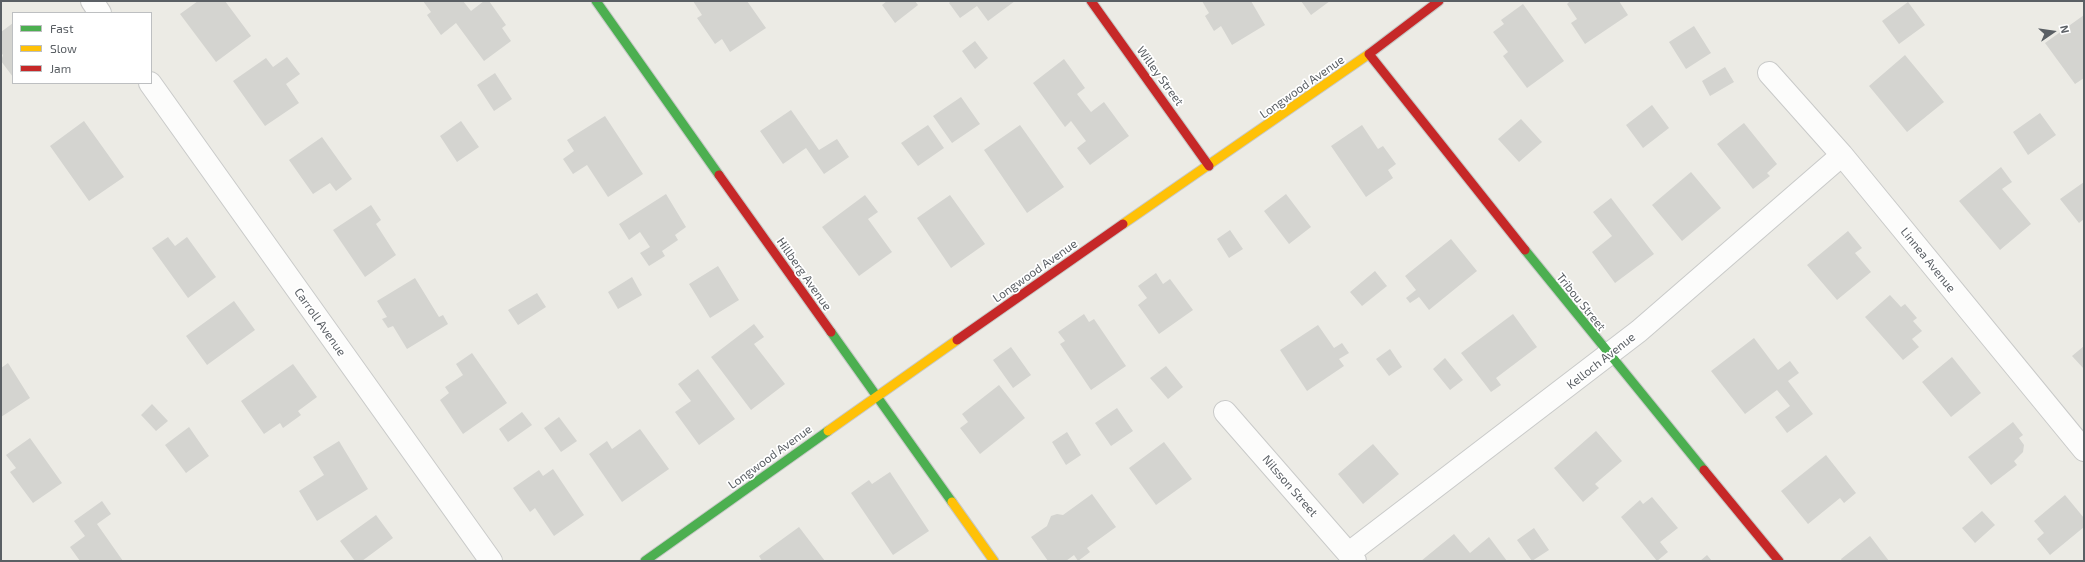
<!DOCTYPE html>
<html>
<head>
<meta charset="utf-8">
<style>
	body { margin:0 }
	#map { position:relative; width:2085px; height:562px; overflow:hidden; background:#ecebe5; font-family:"Exo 2",sans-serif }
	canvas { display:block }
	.frame { position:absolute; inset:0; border:2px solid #5a5f64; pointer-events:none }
	.legend { position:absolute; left:12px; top:12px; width:140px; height:72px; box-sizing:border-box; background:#fff; border:1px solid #bdbfc1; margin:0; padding:5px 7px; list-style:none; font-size:12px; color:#5a5f64 }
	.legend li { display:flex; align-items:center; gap:8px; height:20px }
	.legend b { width:20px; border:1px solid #bdbfc1 }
	.north { position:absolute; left:2033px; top:12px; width:40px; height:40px; -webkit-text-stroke:3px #fff; paint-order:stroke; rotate:77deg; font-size:11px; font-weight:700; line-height:16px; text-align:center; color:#5a5f64 }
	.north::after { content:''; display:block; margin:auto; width:14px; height:18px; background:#5a5f64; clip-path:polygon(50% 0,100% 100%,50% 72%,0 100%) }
</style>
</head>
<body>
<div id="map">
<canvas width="2085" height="562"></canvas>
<div class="frame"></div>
<ul class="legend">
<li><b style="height:5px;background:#4caf50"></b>Fast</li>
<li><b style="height:5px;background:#ffc107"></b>Slow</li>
<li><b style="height:5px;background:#c62828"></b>Jam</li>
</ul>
<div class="north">N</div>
</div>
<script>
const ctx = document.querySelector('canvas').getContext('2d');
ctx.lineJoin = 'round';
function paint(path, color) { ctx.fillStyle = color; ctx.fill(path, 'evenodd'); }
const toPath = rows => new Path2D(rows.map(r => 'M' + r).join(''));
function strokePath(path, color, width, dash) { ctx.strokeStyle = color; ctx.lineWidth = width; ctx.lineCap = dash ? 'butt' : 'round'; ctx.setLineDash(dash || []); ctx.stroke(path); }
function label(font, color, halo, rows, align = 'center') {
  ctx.font = font + ' "Exo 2",sans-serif'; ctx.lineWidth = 3.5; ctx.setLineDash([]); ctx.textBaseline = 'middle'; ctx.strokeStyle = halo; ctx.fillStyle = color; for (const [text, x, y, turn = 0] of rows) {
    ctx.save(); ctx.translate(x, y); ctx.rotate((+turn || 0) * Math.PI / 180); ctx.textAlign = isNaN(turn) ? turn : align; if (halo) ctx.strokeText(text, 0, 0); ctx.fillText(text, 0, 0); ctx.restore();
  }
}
const building = toPath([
	[198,1,225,1,251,36,216,62,180,14],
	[423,1,463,1,471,11,484,1,489,1,506,25,502,28,511,41,484,61,456,23,441,35,427,15,431,12],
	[693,1,747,1,766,28,730,52,722,39,715,44,697,18,702,15],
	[887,1,915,1,918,5,895,23,882,5],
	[951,1,1015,1,988,21,977,6,960,18,949,3],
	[1202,1,1251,1,1265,25,1232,45,1221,26,1214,31,1205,16,1209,13],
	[1301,1,1330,1,1311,15],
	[1570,1,1619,1,1628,15,1585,44,1571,23,1577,19,1567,4],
	[1908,2,1925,25,1899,44,1882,21],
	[1523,4,1564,61,1527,88,1503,56,1508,52,1493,32,1504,24,1501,20],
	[2084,15,2084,78,2075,84,2045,43],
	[13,23,13,77,1,61,3,55,1,53,1,32],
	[1694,26,1711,53,1686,69,1669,42],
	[975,41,988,58,975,69,962,51],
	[1905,55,1944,102,1907,132,1869,86],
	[287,57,300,74,286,84,299,103,265,126,233,81,266,58,273,67],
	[1064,59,1085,88,1077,94,1091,112,1104,102,1129,136,1090,165,1077,148,1086,141,1071,121,1065,127,1033,83],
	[1725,67,1734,82,1710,96,1702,81],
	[495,73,512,99,494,111,477,85],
	[961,97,980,124,952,143,933,116],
	[1652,105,1669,128,1643,148,1626,125],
	[791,110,819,150,837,139,849,157,824,174,806,148,783,164,760,131],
	[2040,113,2056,135,2028,155,2013,132],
	[605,116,643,174,608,197,587,165,573,174,563,159,574,151,567,140],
	[1521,119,1542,142,1519,162,1498,139],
	[84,121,124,177,89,201,50,146],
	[461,121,479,147,457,162,440,136],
	[1744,123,1777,164,1767,173,1770,176,1753,189,1717,144],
	[928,125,944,148,918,166,901,143],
	[1020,125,1064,187,1027,213,984,150],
	[1362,125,1378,149,1383,146,1396,164,1388,170,1393,178,1366,197,1331,146],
	[322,137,352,179,336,191,330,183,313,194,289,160],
	[2001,167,2012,182,2002,189,2031,224,2000,250,1959,201],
	[1691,172,1721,208,1682,241,1652,205],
	[2084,182,2084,219,2079,223,2060,199],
	[666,194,686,227,675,235,678,240,662,251,665,256,649,266,640,253,650,247,640,232,629,240,619,224],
	[1286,194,1311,227,1289,244,1264,211],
	[865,195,878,212,868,219,892,252,859,276,822,227],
	[950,195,985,244,951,268,917,218],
	[1611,198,1654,254,1615,283,1592,252,1612,236,1593,212],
	[371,205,381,220,376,224,396,255,365,277,333,230],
	[1230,230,1243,249,1229,258,1217,239],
	[1848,231,1862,248,1855,253,1871,272,1837,300,1807,265],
	[168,237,175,246,187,237,216,277,188,298,152,248],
	[1451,239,1477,271,1429,310,1419,297,1410,303,1406,298,1416,290,1405,276],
	[718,266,739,300,710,318,689,284],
	[1375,271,1387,286,1362,306,1350,292],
	[1156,273,1163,284,1170,279,1193,310,1159,334,1138,305,1147,298,1138,286],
	[632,277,642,295,618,309,608,292],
	[415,278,439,317,443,315,448,324,407,349,393,326,388,328,382,319,387,317,377,301],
	[537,293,546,307,518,325,508,310],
	[1890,295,1901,307,1905,304,1917,318,1913,321,1922,331,1912,339,1919,347,1903,360,1865,317],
	[234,301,255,330,207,365,186,336],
	[1084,314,1089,322,1094,319,1126,366,1091,390,1060,344,1065,341,1058,332],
	[1513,314,1537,347,1496,378,1501,385,1491,392,1461,353],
	[754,324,764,337,754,344,785,384,751,410,711,357],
	[1318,325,1334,348,1342,343,1349,353,1339,359,1344,366,1307,391,1280,350],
	[1754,338,1778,370,1790,361,1799,373,1788,381,1813,414,1787,433,1775,417,1790,406,1777,390,1745,414,1711,371],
	[2084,346,2084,369,2072,356],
	[1011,347,1031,375,1013,388,993,360],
	[1390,349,1402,367,1389,376,1376,359],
	[472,353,507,403,463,434,440,400,449,393,445,387,463,375,456,364],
	[1952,357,1981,393,1951,417,1922,382],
	[1445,358,1463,380,1450,390,1433,369],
	[8,363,30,398,1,417,1,368],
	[293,364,317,397,298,411,301,415,283,428,280,423,264,434,241,401],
	[1166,366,1183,387,1168,399,1150,378],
	[698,369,735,419,699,445,675,412,691,401,678,384],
	[999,385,1025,418,980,454,960,428,968,422,962,414],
	[152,404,168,421,156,431,141,415],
	[1117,408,1133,431,1111,446,1095,423],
	[522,412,532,425,508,442,499,429],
	[559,417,577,441,561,452,544,428],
	[2013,422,2023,435,2019,438,2024,445,2023,452,2014,461,2017,465,1991,485,1968,457],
	[189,427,209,456,186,473,165,445],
	[640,429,669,469,622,502,589,454,607,441,612,449],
	[1596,431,1622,461,1595,484,1599,488,1583,502,1554,468],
	[1067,432,1081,455,1066,465,1052,442],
	[30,438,62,483,33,503,10,472,16,468,6,455],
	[339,441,368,489,317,521,299,491,324,475,313,457],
	[1164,442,1192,479,1156,505,1129,468],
	[1373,444,1399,474,1363,504,1338,474],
	[1826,455,1856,493,1844,503,1840,498,1808,524,1781,491],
	[553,469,584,515,554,536,535,508,530,512,513,488,539,470,543,476],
	[890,472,929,531,893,555,851,493,869,480,872,484],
	[1092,494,1116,527,1087,548,1090,552,1078,561,1074,555,1066,561,1048,561,1031,537,1047,526,1051,516,1057,514,1063,515],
	[2065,495,2084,518,2084,527,2050,555,2037,539,2044,533,2034,521],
	[1652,497,1678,528,1660,542,1668,552,1657,561,1621,517,1640,500,1643,504],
	[102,501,111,514,97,524,123,561,80,561,70,547,85,536,74,521],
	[1982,511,1995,525,1975,543,1962,528],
	[376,515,393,538,362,561,355,561,340,541],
	[799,527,825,561,762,561,759,556],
	[1534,528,1549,550,1532,561,1517,540],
	[1454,534,1470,553,1489,537,1507,561,1421,561],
	[1870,536,1889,561,1842,561,1841,559],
	[1707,555,1712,561,1700,561]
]);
const street = toPath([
	[92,1,100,13],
	[1769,73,1842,155,2084,450],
	[150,83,491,561],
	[1225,412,1355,561],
	[1349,553,1639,331,1842,155]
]);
const fast = toPath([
	[596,1,719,175],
	[1525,250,1704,470],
	[831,332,952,502],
	[645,561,828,431]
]);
const slow = toPath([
	[1123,224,1369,54],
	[828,431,957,340],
	[952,502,994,561]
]);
const jam = toPath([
	[1091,1,1209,166],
	[1369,54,1525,250],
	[1369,54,1439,1],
	[719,175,831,332],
	[957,340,1123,224],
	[1704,470,1779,561]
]);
const streetNames = [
	["Willey Street",1160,76,54],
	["Longwood Avenue",1302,87,-35],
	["Linnea Avenue",1928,260,51],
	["Longwood Avenue",1035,271,-35],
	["Hillberg Avenue",804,274,55],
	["Tribou Street",1581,302,51],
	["Carroll Avenue",320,322,55],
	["Kelloch Avenue",1601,361,-38],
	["Longwood Avenue",770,457,-36],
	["Nilsson Street",1290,486,49]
];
paint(building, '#d4d4d0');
strokePath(street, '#c9cac9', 24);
strokePath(fast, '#c7c9c7', 11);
strokePath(slow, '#c7c9c7', 11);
strokePath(jam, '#c7c9c7', 11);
strokePath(street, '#fcfcfb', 22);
strokePath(fast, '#4caf50', 9);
strokePath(slow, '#ffc107', 9);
strokePath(jam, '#c62828', 9);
label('12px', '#5a5f64', '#fff', streetNames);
</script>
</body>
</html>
